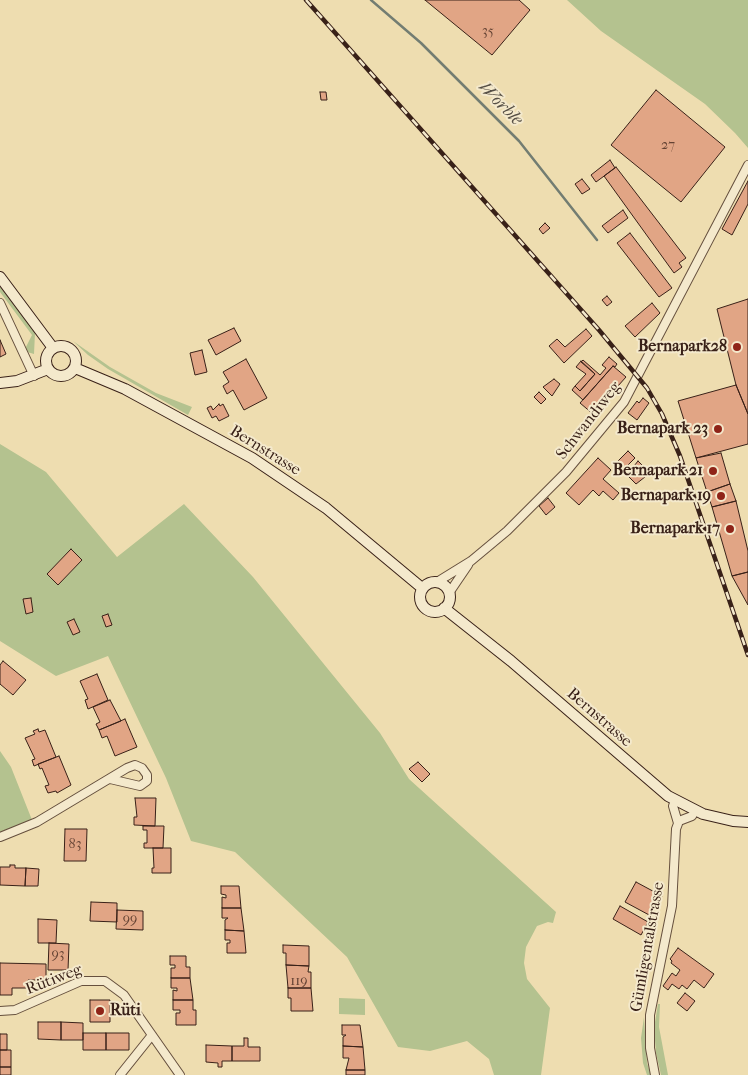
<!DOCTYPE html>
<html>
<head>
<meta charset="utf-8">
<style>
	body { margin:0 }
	canvas { display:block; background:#eeddb0 }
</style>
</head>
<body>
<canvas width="748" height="1075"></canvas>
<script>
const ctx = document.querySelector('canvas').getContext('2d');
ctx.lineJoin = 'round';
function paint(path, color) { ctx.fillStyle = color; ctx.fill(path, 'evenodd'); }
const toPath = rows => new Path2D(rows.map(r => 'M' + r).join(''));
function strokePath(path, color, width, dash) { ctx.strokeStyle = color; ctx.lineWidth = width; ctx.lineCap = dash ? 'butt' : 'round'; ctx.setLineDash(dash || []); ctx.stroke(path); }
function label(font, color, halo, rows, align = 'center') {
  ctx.font = font + ' "IM FELL French Canon",serif'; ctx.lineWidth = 4; ctx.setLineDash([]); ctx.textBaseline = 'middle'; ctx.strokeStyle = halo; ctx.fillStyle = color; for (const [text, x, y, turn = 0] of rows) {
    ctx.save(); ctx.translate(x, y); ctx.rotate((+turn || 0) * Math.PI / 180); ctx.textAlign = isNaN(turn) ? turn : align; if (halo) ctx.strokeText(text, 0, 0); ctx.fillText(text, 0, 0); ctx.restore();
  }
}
const green = toPath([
	[567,0,748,0,748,148,735,133,705,104,601,31],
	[0,287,35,333,34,354,24,351,32,335,0,292],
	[73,341,110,367,156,393,192,407,188,415,108,369,88,355],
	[0,444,46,472,117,557,184,504,253,577,380,733,409,779,556,912,553,923,548,922,537,926,526,947,524,963,527,979,550,1008,541,1075,494,1075,489,1059,467,1041,430,1051,398,1047,347,957,235,852,191,841,166,778,108,656,56,676,0,641],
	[0,751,11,767,32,820,0,832],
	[339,998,365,999,365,1015,339,1014],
	[658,1004,660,1004,659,1027,668,1075,661,1075,656,1053,654,1028],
	[644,1017,647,1063,651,1075,647,1075,643,1063,641,1038]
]);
const stream = toPath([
	[371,0,421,43,519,141,597,240]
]);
const building = toPath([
	[425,0,519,0,530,10,492,55,425,0],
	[656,90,725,147,681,202,611,145,656,90],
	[320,92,326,92,327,100,321,100,320,92],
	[610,160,615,168,596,182,591,175,610,160],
	[616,167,686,258,679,263,682,267,674,273,604,176,616,167],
	[582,179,590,189,582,194,575,184,582,179],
	[748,181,748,204,732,235,722,229,748,181],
	[623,210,628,218,608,233,602,226,623,210],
	[545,223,550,228,543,234,539,229,545,223],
	[630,233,672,288,659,297,617,243,630,233],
	[607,296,612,302,607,306,602,300,607,296],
	[748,299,748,414,736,385,717,309,748,299],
	[652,303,660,313,635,337,625,326,652,303],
	[234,328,241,341,216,355,208,340,234,328],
	[586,329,592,336,564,363,549,346,557,339,565,347,586,329],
	[0,340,6,354,0,357,0,340],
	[202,350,207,372,195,375,190,353,202,350],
	[609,357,617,364,615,367,613,366,583,400,572,390,575,386,580,391,595,374,581,362,583,360,600,375,606,368,602,365,609,357],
	[246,359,267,398,244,410,233,390,227,394,223,386,229,382,223,372,246,359],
	[581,361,595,374,580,391,575,386,586,374,576,367,581,361],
	[613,366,626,377,593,414,580,403,613,366],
	[554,379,560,384,552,396,543,387,554,379],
	[736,385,748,414,748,444,696,458,678,401,736,385],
	[539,392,546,399,541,404,534,397,539,392],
	[643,398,649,403,637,420,628,413,637,401,639,403,643,398],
	[219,404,220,406,223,404,229,416,219,421,216,416,212,418,207,408,211,406,213,410,219,404],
	[628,451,635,458,622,471,616,463,628,451],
	[721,453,730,484,707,492,696,458,721,453],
	[598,458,611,470,603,479,619,493,613,500,603,491,599,496,593,490,579,505,566,493,598,458],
	[638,461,650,473,636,484,627,475,638,461],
	[730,484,736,501,712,507,707,492,730,484],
	[548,498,555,507,546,515,539,506,548,498],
	[736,501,748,551,748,572,732,576,712,507,736,501],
	[71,549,82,560,58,585,47,574,71,549],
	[748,572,748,605,732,576,748,572],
	[31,598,33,612,26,614,23,599,31,598],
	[108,614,112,625,106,627,102,616,108,614],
	[74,619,80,632,73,635,67,622,74,619],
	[3,661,26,680,13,695,0,684,0,665,3,661],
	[97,674,108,700,88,709,85,700,88,699,80,681,97,674],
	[110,700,121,721,99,730,96,724,100,722,93,707,110,700],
	[125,719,137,747,115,756,107,736,102,738,99,730,125,719],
	[38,729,39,732,45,730,56,757,34,766,32,760,35,759,25,738,35,734,33,731,38,729],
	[59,756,71,785,57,793,56,791,48,793,45,786,49,785,42,768,40,769,38,764,59,756],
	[418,762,430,774,422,782,409,769,418,762],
	[135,798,156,798,155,826,134,825,134,817,137,817,135,798],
	[143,826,164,826,163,848,144,848,144,843,147,843,147,830,143,830,143,826],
	[65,829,87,829,86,861,64,861,65,829],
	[153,848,171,848,171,873,152,873,152,868,154,868,153,848],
	[10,865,15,865,15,868,26,868,25,886,0,885,0,867,10,867,10,865],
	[26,868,39,869,38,886,25,886,26,868],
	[636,882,662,896,651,916,625,902,636,882],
	[221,886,239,886,241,908,222,908,222,897,226,898,226,895,221,894,221,886],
	[91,902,117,903,117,922,90,921,91,902],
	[620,906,648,922,641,935,613,919,620,906],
	[222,908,241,908,244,931,225,930,225,920,228,918,222,918,222,908],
	[117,910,143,911,143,930,116,929,117,910],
	[38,919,57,920,56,943,38,943,38,919],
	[225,930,244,931,246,953,227,953,227,943,230,943,230,940,225,940,225,930],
	[49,943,69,944,68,970,48,970,49,943],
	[283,945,309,946,309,966,286,965,286,953,283,953,283,945],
	[678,948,714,974,704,988,694,980,687,989,682,985,679,989,672,984,668,990,663,986,672,973,676,976,680,970,671,963,672,961,670,959,678,948],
	[170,956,186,956,186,967,190,967,190,978,171,978,171,968,175,968,175,965,170,965,170,956],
	[0,963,46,964,46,980,28,980,28,988,12,988,12,995,0,995,0,963],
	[286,965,309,966,308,972,311,972,311,988,288,988,286,965],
	[171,978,190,978,193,1000,173,1000,173,990,177,991,177,988,171,988,171,978],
	[288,988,311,988,313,1011,291,1011,291,998,288,998,288,988],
	[685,993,695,1001,687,1011,677,1003,685,993],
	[90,1000,110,1000,110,1022,90,1022,90,1000],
	[173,1000,193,1000,193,1010,196,1010,196,1025,176,1025,176,1013,180,1013,180,1010,173,1010,173,1000],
	[38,1022,61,1022,61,1040,38,1039,38,1022],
	[61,1022,83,1023,83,1040,61,1040,61,1022],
	[342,1025,360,1025,363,1047,343,1046,343,1037,346,1035,342,1035,342,1025],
	[83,1033,106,1033,106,1050,83,1050,83,1033],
	[106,1033,129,1033,129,1050,106,1050,106,1033],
	[0,1034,7,1034,7,1050,0,1050,0,1034],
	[244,1038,248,1038,248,1047,260,1047,260,1061,232,1061,232,1046,244,1046,244,1038],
	[206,1045,232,1046,232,1061,222,1061,222,1067,218,1067,218,1063,206,1062,206,1045],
	[343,1046,363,1047,365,1070,346,1070,349,1058,343,1058,343,1046],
	[0,1050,11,1050,11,1067,0,1067,0,1050],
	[0,1067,11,1067,11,1075,0,1075,0,1067],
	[346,1070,365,1070,365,1075,346,1075,346,1070]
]);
const minor = toPath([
	[0,303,34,376],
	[437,582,471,561,507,531,566,472,624,402,748,165],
	[449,593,468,565],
	[675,800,673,806,678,823],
	[0,837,37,822,127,768,135,765,142,768,147,775,147,781,140,786,110,779],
	[0,1011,15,1010,81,981,105,981,124,995,180,1075],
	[120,1075,152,1035],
	[655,1075,650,1048,650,1015,672,906,676,829,679,821,692,816,695,811]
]);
const secondary = toPath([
	[0,277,53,348],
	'46 361a15 15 0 1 1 30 0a15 15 0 1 1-30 0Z',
	[75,368,125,389,252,458,326,508,422,588],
	[0,383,17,381,48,369],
	'420 597a15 15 0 1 1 30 0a15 15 0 1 1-30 0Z',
	[444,608,511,661,668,796,703,814,733,821,748,822]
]);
const rail = toPath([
	[306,0,599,330,647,388,662,414,680,456,748,655]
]);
const markers = [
	[737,347,5,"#8f2418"],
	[718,429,5,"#8f2418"],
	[713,471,5,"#8f2418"],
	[721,496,5,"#8f2418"],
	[730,529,5,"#8f2418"],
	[100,1011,5,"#8f2418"]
];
const numberNames = [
	["35",488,32],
	["27",668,146],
	["83",75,845],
	["99",130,920],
	["93",58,955],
	["119",299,982]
];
const poiNames = [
	["Bernapark28",727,347],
	["Bernapark 23",708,429],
	["Bernapark 21",703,471],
	["Bernapark 19",711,496],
	["Bernapark 17",720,529],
	["Rüti",110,1011,"left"]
];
const streetNames = [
	["Schwandiweg",589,421,-52],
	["Bernstrasse",265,451,32],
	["Bernstrasse",599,718,41],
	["Gümligentalstrasse",648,947,-80],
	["Rütiweg",54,980,-21]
];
const waterNames = [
	["Worble",500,104,45]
];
paint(green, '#b4c28f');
strokePath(stream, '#737d72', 2.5);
paint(building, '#e1a585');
strokePath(building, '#392118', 1);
strokePath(minor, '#66503e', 10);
strokePath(secondary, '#392118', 12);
strokePath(minor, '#f4e9cc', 8);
strokePath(secondary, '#f4e9cc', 10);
strokePath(rail, '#392118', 4.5);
strokePath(rail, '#f4e9cc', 2.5, [8]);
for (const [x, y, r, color] of markers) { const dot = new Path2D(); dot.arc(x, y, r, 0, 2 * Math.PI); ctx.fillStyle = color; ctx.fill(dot); strokePath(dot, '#f4e9cc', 2); }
label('14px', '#634233', null, numberNames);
label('bold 16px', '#392118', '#f4e9cc', poiNames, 'right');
label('16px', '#392118', '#f4e9cc', streetNames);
label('italic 18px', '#564f45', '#f4e9cc', waterNames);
</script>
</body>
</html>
